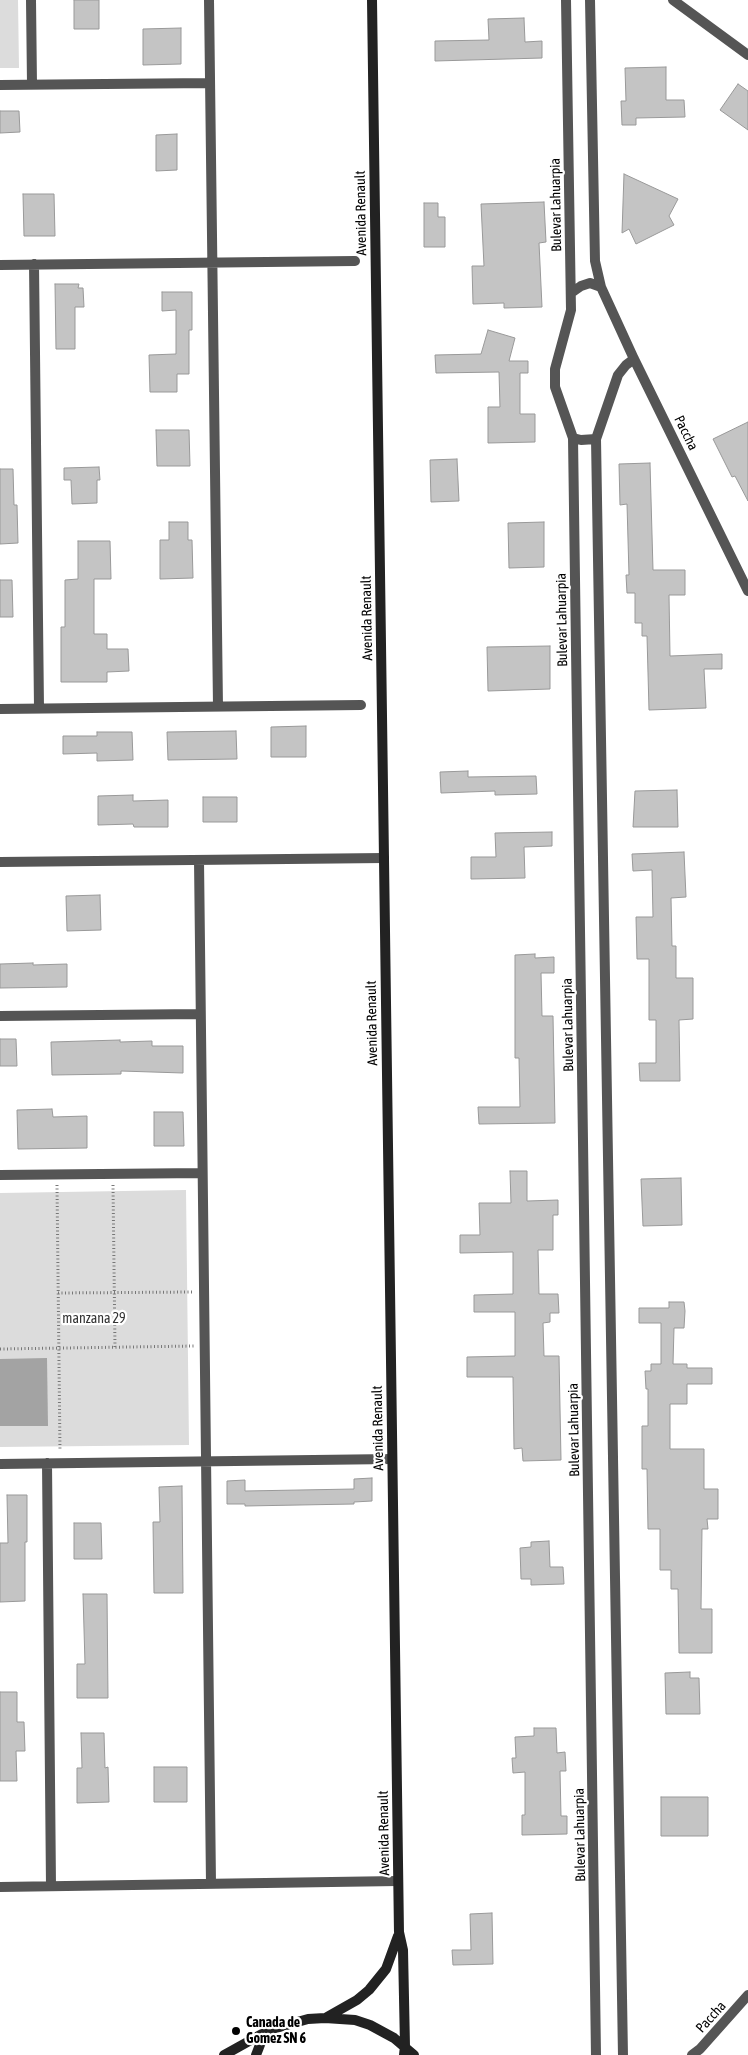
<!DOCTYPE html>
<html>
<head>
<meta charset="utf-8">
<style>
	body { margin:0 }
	canvas { display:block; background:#fff }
</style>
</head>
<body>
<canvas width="748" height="2055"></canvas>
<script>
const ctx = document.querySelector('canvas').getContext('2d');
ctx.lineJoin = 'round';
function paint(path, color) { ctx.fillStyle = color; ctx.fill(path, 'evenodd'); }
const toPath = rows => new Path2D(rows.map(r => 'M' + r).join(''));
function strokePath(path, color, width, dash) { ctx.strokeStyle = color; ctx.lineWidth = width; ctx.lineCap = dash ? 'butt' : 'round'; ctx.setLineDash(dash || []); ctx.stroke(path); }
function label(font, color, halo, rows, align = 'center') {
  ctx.font = font + ' "Asap Condensed",sans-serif'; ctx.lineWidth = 4.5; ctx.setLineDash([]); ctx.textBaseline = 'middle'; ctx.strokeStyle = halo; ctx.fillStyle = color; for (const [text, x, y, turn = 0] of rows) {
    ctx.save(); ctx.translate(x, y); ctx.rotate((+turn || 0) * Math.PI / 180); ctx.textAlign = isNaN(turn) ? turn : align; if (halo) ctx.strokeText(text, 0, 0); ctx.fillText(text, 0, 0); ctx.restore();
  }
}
const green = toPath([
	[0,0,18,0,19,68,0,68],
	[186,1190,189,1445,0,1447,0,1193]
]);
const water = toPath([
	[47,1358,48,1426,0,1426,0,1359]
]);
const building = toPath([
	[74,0,99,0,99,29,74,29,74,0],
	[524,18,525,42,542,41,542,58,435,61,435,41,489,40,488,19,524,18],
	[181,28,181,64,143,65,143,29,181,28],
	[666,67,666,100,684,100,685,117,636,118,636,125,622,125,621,101,626,101,625,68,666,67],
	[738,84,748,91,748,130,720,110,738,84],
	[0,111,19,111,20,132,0,133,0,111],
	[177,134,177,170,156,171,156,135,177,134],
	[624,174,678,199,669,216,674,225,636,244,629,229,622,233,624,174],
	[23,194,54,194,55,236,24,236,23,194],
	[544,202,546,242,539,243,542,307,504,308,504,303,473,304,472,266,484,266,481,204,544,202],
	[424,203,438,203,438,217,445,217,445,247,424,247,424,203],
	[55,284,79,284,78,288,83,288,84,307,75,307,75,349,56,349,55,284],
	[162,292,192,292,192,330,189,330,189,374,177,374,177,392,150,392,149,355,176,354,176,310,162,311,162,292],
	[488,330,515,338,509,361,528,361,528,373,520,373,520,414,535,414,535,442,488,443,488,407,500,407,499,372,436,373,435,355,481,354,488,330],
	[748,422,748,501,735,476,732,477,713,439,748,422],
	[156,430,189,430,190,466,157,466,156,430],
	[457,459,459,501,431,502,430,460,457,459],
	[650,463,653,570,685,570,685,595,669,595,670,656,722,654,722,669,704,669,706,708,649,710,647,636,642,636,642,623,635,623,635,593,627,593,626,575,629,575,627,504,620,505,619,464,650,463],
	[99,467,100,480,97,480,97,503,72,504,71,480,64,480,64,468,99,467],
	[0,469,13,469,14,505,17,505,18,543,0,544,0,469],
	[169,522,188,522,188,540,192,540,193,578,160,579,160,540,169,540,169,522],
	[544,522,544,567,509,568,508,523,544,522],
	[78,541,110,541,111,579,94,579,94,634,107,634,107,649,128,649,129,671,107,672,107,682,61,682,61,627,65,627,65,580,78,579,78,541],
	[0,580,12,580,13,617,0,617,0,580],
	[550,646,550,689,488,691,487,647,550,646],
	[306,726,306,757,271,757,271,727,306,726],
	[236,731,237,759,168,760,167,732,236,731],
	[97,732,132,732,133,760,97,761,97,753,63,754,63,736,97,736,97,732],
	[468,771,468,777,536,776,537,794,495,795,495,791,441,793,440,772,468,771],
	[677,790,678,827,633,827,635,791,677,790],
	[133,795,133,801,168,800,168,827,134,827,133,824,98,825,98,796,133,795],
	[203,797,237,797,237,822,203,822,203,797],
	[552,832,552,846,524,847,525,878,471,879,471,857,496,857,495,833,552,832],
	[684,852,686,897,671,898,672,946,676,946,676,978,693,978,693,1019,679,1020,680,1081,640,1081,639,1063,656,1063,656,1020,649,1020,649,959,637,959,636,917,653,917,652,870,633,871,632,854,684,852],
	[100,895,101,930,67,931,66,896,100,895],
	[535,954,535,958,554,957,554,973,541,973,542,1016,553,1016,555,1123,479,1124,478,1107,520,1107,519,1058,515,1058,515,955,535,954],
	[33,963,33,965,67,964,67,987,0,988,0,964,33,963],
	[0,1039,16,1039,17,1066,0,1066,0,1039],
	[120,1040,120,1042,152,1041,152,1046,183,1046,183,1073,121,1071,121,1074,52,1075,51,1042,120,1040],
	[52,1109,53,1117,87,1116,87,1148,18,1149,17,1110,52,1109],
	[154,1112,183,1112,184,1146,154,1146,154,1112],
	[510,1171,527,1171,527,1201,558,1200,558,1215,553,1215,553,1250,538,1250,539,1294,558,1294,559,1313,550,1313,550,1322,543,1323,544,1356,559,1356,561,1460,523,1461,522,1448,514,1449,513,1377,467,1377,467,1357,515,1356,515,1312,474,1312,474,1295,513,1294,513,1252,460,1253,460,1235,480,1235,479,1203,511,1203,510,1171],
	[681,1178,682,1225,643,1226,641,1179,681,1178],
	[669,1302,684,1302,685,1311,684,1328,674,1328,673,1364,687,1364,687,1368,712,1368,712,1384,687,1384,687,1404,670,1404,670,1449,704,1449,704,1489,718,1489,718,1519,707,1519,708,1529,702,1529,701,1609,712,1609,712,1653,679,1653,678,1589,671,1589,671,1570,660,1570,660,1529,648,1529,647,1469,642,1469,642,1426,648,1426,648,1389,646,1389,645,1371,651,1371,651,1364,661,1364,661,1323,639,1323,639,1308,669,1308,669,1302],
	[372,1478,372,1501,354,1502,354,1504,245,1506,245,1504,227,1504,227,1481,245,1480,245,1491,354,1489,354,1479,372,1478],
	[182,1486,183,1593,154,1593,153,1522,160,1522,159,1487,182,1486],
	[7,1495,27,1495,27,1542,25,1542,25,1601,0,1602,0,1543,8,1543,7,1495],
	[74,1523,101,1523,102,1559,74,1559,74,1523],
	[549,1541,550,1567,563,1567,564,1584,531,1585,531,1579,521,1579,520,1548,531,1547,531,1542,549,1541],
	[83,1594,107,1594,108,1698,77,1698,77,1664,85,1664,83,1594],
	[690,1672,690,1678,699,1678,700,1714,666,1714,665,1673,690,1672],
	[0,1692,17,1692,17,1722,24,1722,25,1751,16,1751,17,1781,0,1781,0,1692],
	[534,1728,556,1728,557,1753,565,1752,566,1771,560,1771,561,1816,567,1816,567,1834,522,1835,522,1815,525,1815,525,1772,513,1773,512,1758,516,1758,515,1737,534,1736,534,1728],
	[81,1733,104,1733,105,1768,108,1767,109,1802,77,1803,77,1768,82,1768,81,1733],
	[154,1767,187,1767,187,1802,154,1802,154,1767],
	[661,1797,708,1797,708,1836,661,1836,661,1797],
	[492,1913,493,1964,453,1965,452,1950,471,1950,470,1914,492,1913]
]);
const path = toPath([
	[57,1185,60,1451],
	[113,1185,115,1347],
	[58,1293,193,1292],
	[0,1349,194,1346]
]);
const street = toPath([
	[31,0,32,84],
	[209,0,218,706],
	[566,0,571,310,555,369,555,387,573,438,596,2055],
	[590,0,595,261,601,287,634,359,748,591],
	[673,0,748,55],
	[0,85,210,83],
	[34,264,39,708],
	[0,265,355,261],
	[571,293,581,286,590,283,601,287],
	[573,438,581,440,596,439],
	[0,709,361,705],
	[199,860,211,1884],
	[0,862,384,858],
	[0,1016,200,1014],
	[0,1175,202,1173],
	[47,1463,51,1886],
	[0,1464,392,1459],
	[0,1887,398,1881],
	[623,2055,596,439,618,375,626,365,634,359],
	[692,2055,700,2049,748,1995]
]);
const secondary = toPath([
	[372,0,399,1932,403,1950,405,2046,404,2055],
	[327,2017,357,2000,369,1990,386,1969,398,1936],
	[224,2055,269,2030,308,2019,325,2018,355,2020,370,2025,394,2038,414,2055],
	[256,2055,263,2037,268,2031]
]);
const markers = [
	[236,2031,5,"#000"]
];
const streetNames = [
	["Bulevar Lahuarpia",556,205,-91],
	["Avenida Renault",361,213,-91],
	["Paccha",686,433,64],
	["Avenida Renault",367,618,-91],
	["Bulevar Lahuarpia",562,620,-91],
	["Avenida Renault",372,1023,-91],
	["Bulevar Lahuarpia",568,1025,-91],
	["Avenida Renault",378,1428,-91],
	["Bulevar Lahuarpia",574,1430,-91],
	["Avenida Renault",384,1833,-91],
	["Bulevar Lahuarpia",580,1835,-91],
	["Paccha",711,2017,-48]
];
const parkNames = [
	["manzana 29",94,1319]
];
const poiNames = [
	["Canada de",246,2023],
	["Gomez SN 6",246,2039]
];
paint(green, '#dcdcdc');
paint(water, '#a3a3a3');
paint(building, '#c4c4c4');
strokePath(building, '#999', 1);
strokePath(path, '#777', 3, [1, 2.5]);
strokePath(street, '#555', 10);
strokePath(secondary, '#222', 10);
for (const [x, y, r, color] of markers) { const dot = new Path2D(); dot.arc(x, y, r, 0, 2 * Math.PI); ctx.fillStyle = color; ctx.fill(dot); strokePath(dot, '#fff', 2); }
label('14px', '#000', '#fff', streetNames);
label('14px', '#333', '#fff', parkNames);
label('bold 14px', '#000', '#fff', poiNames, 'left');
</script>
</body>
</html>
